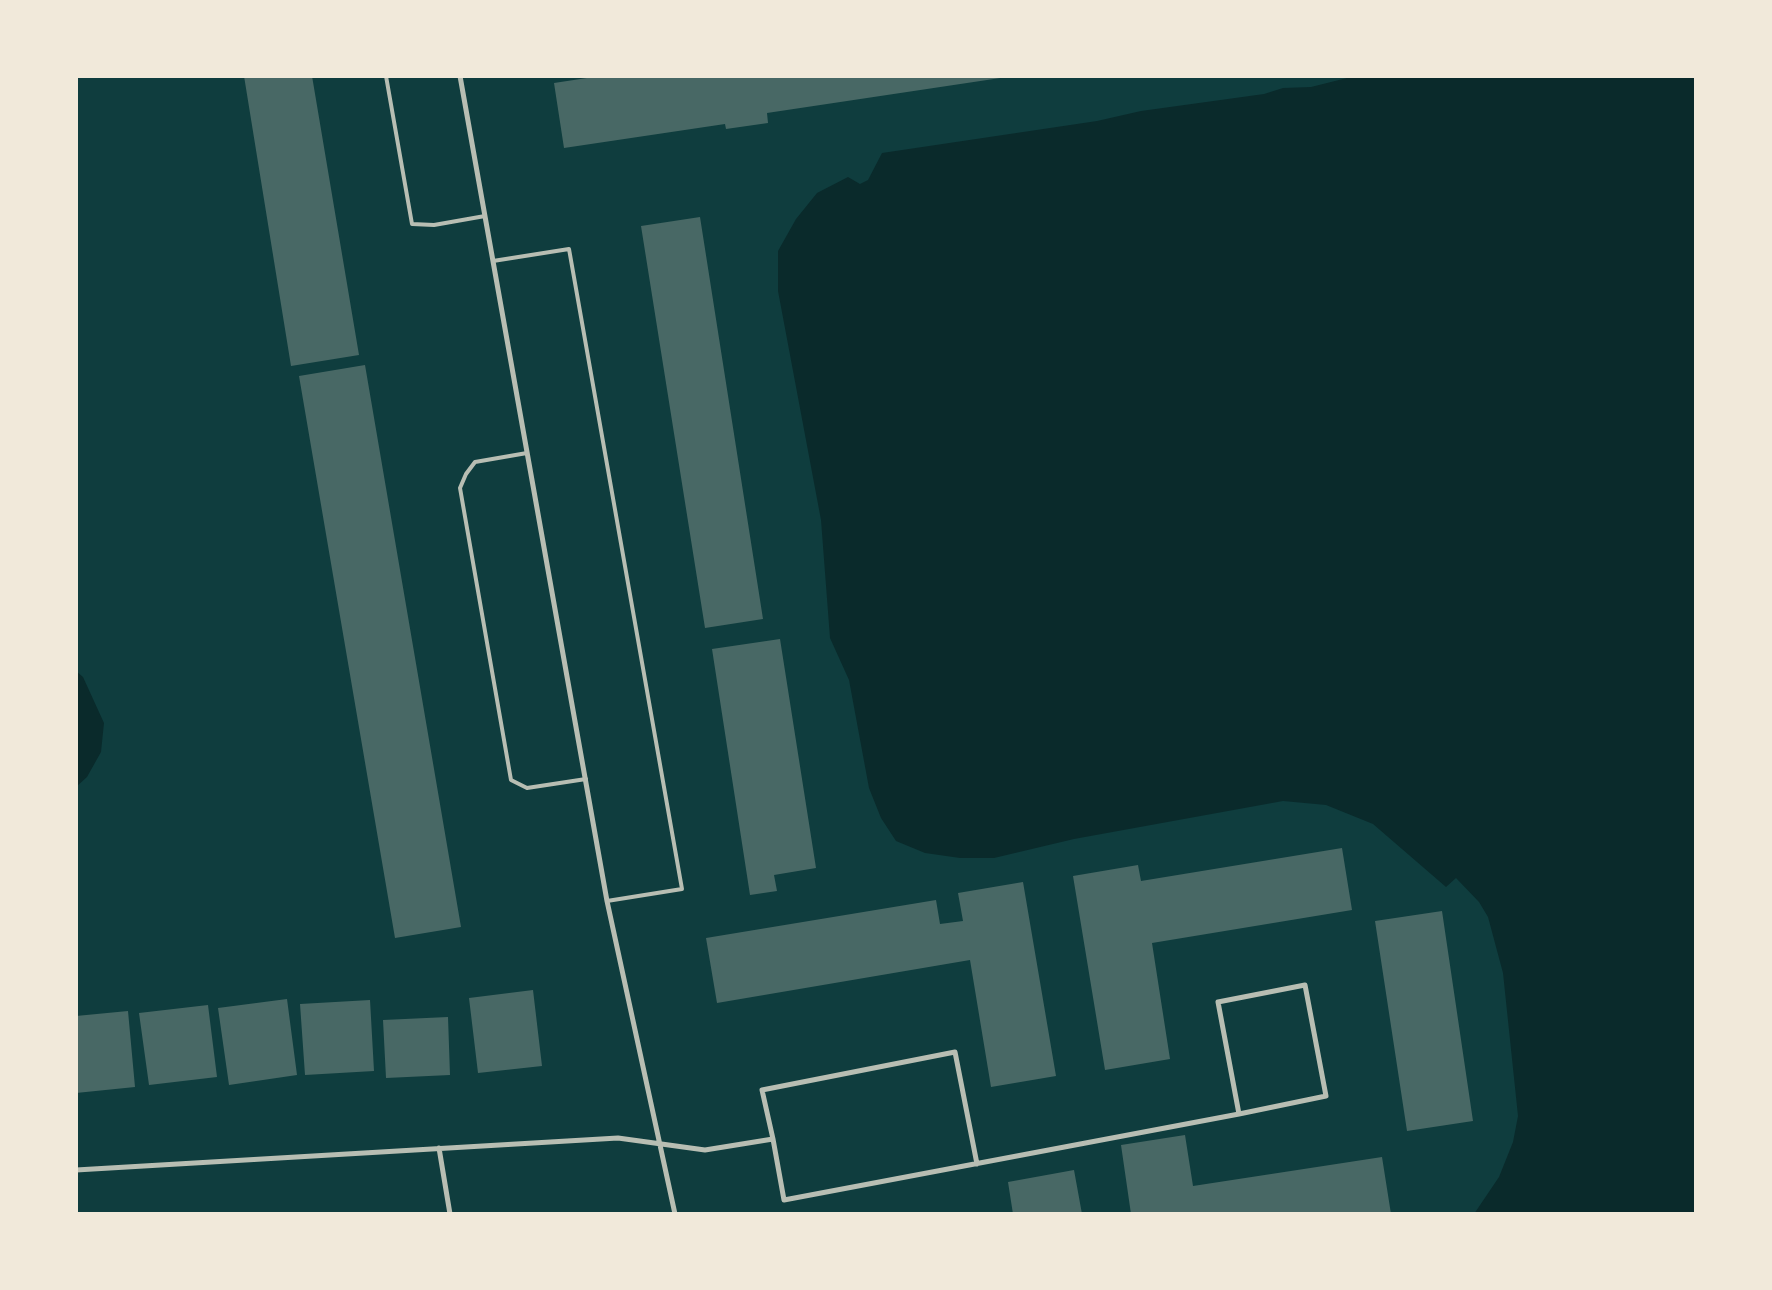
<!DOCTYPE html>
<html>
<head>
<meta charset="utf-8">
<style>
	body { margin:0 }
	#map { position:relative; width:1772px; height:1290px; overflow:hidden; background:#0f3d3e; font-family:"IBM Plex Sans",sans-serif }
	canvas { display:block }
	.frame { position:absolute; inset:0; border:78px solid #f1e9da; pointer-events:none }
</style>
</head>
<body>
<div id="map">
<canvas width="1772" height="1290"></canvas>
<div class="frame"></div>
</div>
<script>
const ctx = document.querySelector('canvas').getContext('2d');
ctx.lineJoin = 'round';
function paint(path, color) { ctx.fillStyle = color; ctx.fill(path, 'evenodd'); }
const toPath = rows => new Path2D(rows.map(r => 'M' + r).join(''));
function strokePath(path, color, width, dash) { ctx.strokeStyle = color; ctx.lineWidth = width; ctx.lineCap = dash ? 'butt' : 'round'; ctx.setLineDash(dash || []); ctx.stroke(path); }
const water = toPath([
	[1355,76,1696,76,1696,1214,1474,1214,1499,1177,1513,1142,1518,1116,1503,973,1488,917,1479,902,1456,878,1446,887,1373,824,1326,805,1283,801,1074,839,994,858,960,858,925,853,896,841,881,818,869,788,849,680,830,638,821,520,778,291,778,251,796,219,817,193,848,177,860,184,868,180,882,153,1097,121,1141,111,1264,94,1283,88,1311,87],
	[76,671,83,677,104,723,101,752,87,777,76,787]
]);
const building = toPath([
	[244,76,312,76,359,355,291,366],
	[600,76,1007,76,1007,77,767,113,768,123,726,129,725,124,564,148,554,83],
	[700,217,763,619,705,628,641,226],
	[365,365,461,927,395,938,299,376],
	[780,639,816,868,774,875,777,891,750,895,712,649],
	[1342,848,1352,910,1152,943,1170,1059,1105,1070,1073,876,1138,865,1141,881],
	[1023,882,1056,1076,991,1087,970,960,717,1003,706,938,936,900,940,924,963,921,958,893],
	[1442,911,1473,1121,1407,1131,1375,921],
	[533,990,542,1066,478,1073,469,998],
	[287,999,297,1075,229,1085,218,1008],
	[370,1000,374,1071,305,1075,300,1004],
	[208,1005,217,1077,149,1085,139,1013],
	[128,1011,135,1087,76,1093,76,1016],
	[448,1017,450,1075,386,1078,383,1020],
	[1185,1135,1193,1186,1382,1157,1391,1214,1131,1214,1121,1145],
	[1074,1170,1082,1214,1013,1214,1008,1182]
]);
const service = toPath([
	[386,76,412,224,434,225,485,216],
	[493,261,569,249,682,889,607,901],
	[527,453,475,462,466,474,460,488,511,780,527,788,586,779]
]);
const minor = toPath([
	[460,76,607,901,675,1214],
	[773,1139,762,1090,955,1052,977,1164],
	[439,1148,450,1214],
	[76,1170,618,1138,705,1150,773,1139,784,1200,1239,1114,1326,1096,1305,985,1218,1002,1239,1114]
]);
paint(water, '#0a2a2b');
paint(building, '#486865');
strokePath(service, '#b8beb3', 4);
strokePath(minor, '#b8beb3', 5);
</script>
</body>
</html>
